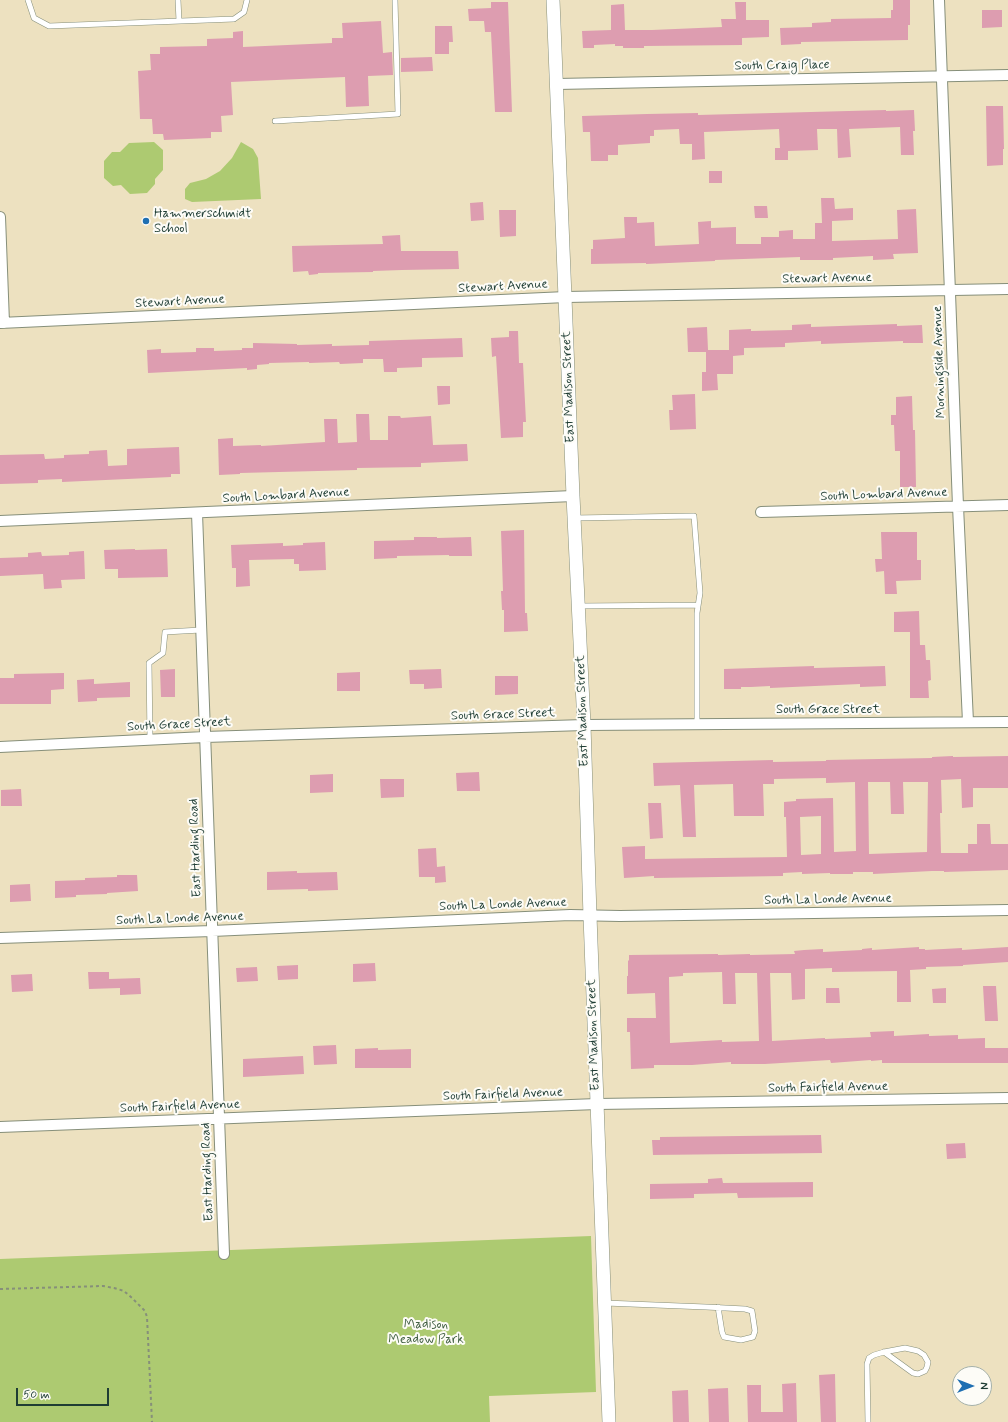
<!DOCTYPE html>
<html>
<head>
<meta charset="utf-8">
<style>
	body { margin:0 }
	#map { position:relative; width:1008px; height:1422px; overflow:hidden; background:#ede1c0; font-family:Mynerve,sans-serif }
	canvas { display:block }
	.north { position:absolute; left:952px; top:1366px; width:40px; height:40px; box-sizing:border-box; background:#fdfcf7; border:1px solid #a4b0a9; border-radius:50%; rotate:90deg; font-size:11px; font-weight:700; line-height:16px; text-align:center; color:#1f3d34 }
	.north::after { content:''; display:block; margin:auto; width:14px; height:18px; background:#1f6fb2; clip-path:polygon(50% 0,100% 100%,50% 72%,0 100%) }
	.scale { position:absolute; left:16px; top:1388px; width:93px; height:18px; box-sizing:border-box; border:2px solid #1f3d34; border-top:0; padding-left:5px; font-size:12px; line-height:14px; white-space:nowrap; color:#1f3d34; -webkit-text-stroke:3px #fdfcf7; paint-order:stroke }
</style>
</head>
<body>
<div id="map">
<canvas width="1008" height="1422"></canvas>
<div class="north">N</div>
<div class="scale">50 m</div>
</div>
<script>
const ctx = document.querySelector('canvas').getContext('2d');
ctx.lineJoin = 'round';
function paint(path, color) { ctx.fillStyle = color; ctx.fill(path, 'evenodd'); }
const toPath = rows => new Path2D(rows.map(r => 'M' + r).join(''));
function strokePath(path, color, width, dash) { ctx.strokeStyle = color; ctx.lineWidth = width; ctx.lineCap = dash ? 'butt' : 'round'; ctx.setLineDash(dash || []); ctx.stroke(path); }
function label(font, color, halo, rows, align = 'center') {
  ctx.font = font + ' Mynerve,sans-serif'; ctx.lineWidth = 4; ctx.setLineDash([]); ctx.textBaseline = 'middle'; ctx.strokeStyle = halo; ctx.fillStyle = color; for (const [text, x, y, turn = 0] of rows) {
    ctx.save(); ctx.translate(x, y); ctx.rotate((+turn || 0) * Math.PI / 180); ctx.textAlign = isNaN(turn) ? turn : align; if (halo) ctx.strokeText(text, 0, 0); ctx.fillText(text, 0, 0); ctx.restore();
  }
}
const green = toPath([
	[154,142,163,150,163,170,155,179,155,184,147,193,130,194,121,185,113,186,104,178,104,161,112,152,120,152,129,143],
	[241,142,253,149,258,158,261,199,192,202,185,199,185,189,190,183,206,179,220,171,232,158],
	[591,1236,596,1392,489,1396,490,1422,0,1422,0,1259]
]);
const building = toPath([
	[893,0,910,0,910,25,908,25,908,40,801,42,801,44,781,45,780,28,812,27,812,23,831,22,831,19,891,18,891,10,893,10],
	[491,2,508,2,512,112,495,112,491,32,485,32,484,21,469,21,468,9,491,8],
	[735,2,746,2,746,20,769,20,769,37,742,38,742,45,644,46,644,48,623,48,623,46,615,46,615,44,594,45,594,48,583,48,582,31,611,30,611,5,624,4,625,30,652,30,722,27,721,19,736,19],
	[982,10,1002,10,1002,27,982,28],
	[381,21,383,53,392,52,393,75,368,76,369,106,346,107,345,77,231,82,233,115,221,116,222,132,211,132,211,138,164,140,163,134,153,134,152,119,140,119,138,71,151,70,150,54,160,54,160,47,207,46,207,39,233,38,233,32,243,31,243,47,332,43,332,38,343,38,342,23],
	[435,26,452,26,453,42,449,42,449,54,435,54],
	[432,57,433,71,401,72,401,58],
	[986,106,1003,106,1004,149,1003,149,1003,165,987,166],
	[886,110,886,111,914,110,915,131,913,131,914,155,901,155,900,127,849,129,851,157,838,158,837,129,817,129,818,150,788,151,788,160,775,160,775,148,780,148,779,129,704,132,705,159,692,160,692,144,680,144,679,129,654,130,654,136,650,136,650,143,618,145,618,155,608,155,608,161,591,161,590,132,583,132,582,116,647,114,698,113,698,115],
	[709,171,722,171,722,183,709,183],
	[821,198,834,198,835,209,853,208,853,220,832,221,832,241,898,239,897,210,916,209,918,253,893,254,894,259,873,260,873,256,833,258,833,260,800,260,800,257,715,260,715,261,646,264,646,263,591,264,591,249,593,249,593,240,625,238,624,217,637,217,637,223,654,222,655,246,699,244,698,222,711,221,711,228,736,227,736,244,761,244,761,237,779,237,779,231,793,230,793,239,815,239,815,223,822,223],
	[483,202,484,220,471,221,470,203],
	[754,206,767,206,768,218,755,218],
	[499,210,516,210,516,236,500,237],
	[400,235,401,251,458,251,459,269,402,270,373,271,373,272,318,273,318,274,309,275,308,271,293,272,292,246,383,244,382,236],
	[811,324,811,327,897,324,897,326,922,325,923,343,903,343,903,341,821,344,821,341,785,343,785,347,744,348,744,355,733,356,733,374,717,374,718,390,702,391,702,372,706,372,706,352,688,352,687,328,707,327,708,350,729,350,729,330,751,329,751,331,792,330,792,325],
	[509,331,518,331,519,363,523,363,526,422,523,422,523,437,501,438,496,356,492,357,491,338,509,337],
	[462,338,463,357,422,358,422,367,397,368,397,372,384,372,383,359,363,359,363,363,340,364,339,362,309,363,309,362,269,363,269,364,257,365,257,369,247,370,247,368,148,373,147,350,161,349,161,353,196,352,196,348,214,348,214,351,242,350,242,348,253,348,253,343,297,344,297,345,332,344,332,346,369,345,369,341],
	[437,386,450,386,450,404,438,405],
	[695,394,696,429,670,430,669,410,673,410,672,395],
	[912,396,913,430,915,430,916,487,900,487,900,451,895,451,894,425,891,425,891,415,896,415,896,397],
	[356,414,369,414,370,440,388,440,388,416,400,416,401,418,431,416,433,445,467,444,468,461,421,463,421,467,357,468,357,470,240,473,240,474,219,475,218,439,233,438,233,446,261,445,261,446,325,442,324,419,337,419,338,443,357,442],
	[179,447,180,474,171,474,171,477,62,482,62,479,38,480,38,483,0,484,0,455,44,454,45,459,64,458,64,455,89,454,89,451,107,450,108,466,127,465,127,449],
	[524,530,525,613,527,613,528,631,504,632,504,610,502,610,501,591,503,591,501,531],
	[881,532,917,532,917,560,921,560,921,580,896,581,897,594,885,594,884,571,876,572,875,559,882,559],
	[414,537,437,537,437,538,471,537,472,556,449,556,449,555,397,556,397,558,374,559,374,541,414,540],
	[325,542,326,570,299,571,299,564,294,564,294,559,249,560,250,586,236,587,236,568,232,568,231,545,283,543,283,546,303,545,303,543],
	[135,549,135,550,167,549,168,577,118,578,118,569,105,569,104,550],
	[84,551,85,579,61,580,62,588,44,589,43,574,0,576,0,558,28,557,28,553,41,552,42,556,69,555,69,552],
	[919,611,920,645,925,645,926,660,930,660,931,680,928,681,929,698,910,698,910,632,894,632,894,612],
	[814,666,814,668,885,666,886,686,860,687,860,684,770,688,770,686,751,687,741,687,741,689,724,689,724,669],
	[175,669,175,697,161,697,160,670],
	[441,669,442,688,424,689,424,684,410,684,409,670],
	[360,672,360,691,337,691,337,673],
	[64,673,64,689,51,690,51,704,0,704,0,678,14,678,14,674],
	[495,676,518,676,518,694,495,695],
	[94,679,94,684,130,682,130,697,97,698,97,701,78,702,77,680],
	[953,756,953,757,1008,756,1008,788,973,788,973,807,962,808,961,779,941,780,942,813,940,813,941,853,968,853,968,844,977,844,977,824,990,824,991,844,1008,844,1008,870,944,872,944,871,932,871,873,874,873,872,853,872,853,874,830,874,830,873,802,874,802,872,783,873,783,876,654,878,654,876,624,878,622,847,645,846,645,859,787,857,786,817,784,817,784,802,796,801,796,799,833,798,834,852,856,851,855,782,826,783,826,778,774,779,774,784,763,784,764,816,734,816,733,784,694,785,696,837,683,837,680,785,654,786,653,763,773,760,773,762,826,761,826,760,932,758,932,757],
	[868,782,890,782,891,814,904,814,903,782,928,782,927,852,869,854],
	[821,816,821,854,801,855,800,817],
	[479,772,480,791,457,791,456,773],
	[333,774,333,792,310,793,310,775],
	[380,779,404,779,404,797,381,798],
	[21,789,22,806,1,806,1,790],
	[648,803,661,803,663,838,650,839],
	[436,848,437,867,445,866,446,882,435,883,435,877,419,877,418,849],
	[297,871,297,873,337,872,338,890,308,891,308,889,267,890,267,872],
	[117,875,137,875,138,891,107,893,107,894,76,895,76,897,55,898,55,881,85,880,85,878,117,877],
	[30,884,31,901,10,902,10,885],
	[919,947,919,949,925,949,925,950,962,948,962,950,1008,947,1008,962,963,965,963,966,926,967,926,969,910,970,911,1002,897,1002,897,971,832,972,832,968,805,969,805,999,792,1000,791,973,770,973,772,1041,825,1038,825,1039,871,1037,870,1032,894,1031,894,1036,929,1034,929,1036,958,1035,958,1039,985,1038,985,1048,1008,1048,1008,1063,882,1063,882,1060,871,1061,871,1060,831,1063,830,1060,765,1064,731,1064,731,1062,692,1065,654,1065,654,1068,631,1069,630,1032,627,1032,627,1018,656,1018,655,993,627,994,627,976,628,976,628,961,629,960,629,955,718,954,718,955,750,954,750,955,795,954,794,951,804,950,823,949,823,952,862,950,862,949,872,948,872,950],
	[722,972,723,1004,736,1004,735,973,757,973,759,1041,722,1042,722,1040,670,1043,669,977,683,976,683,973],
	[375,963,376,981,353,982,353,964],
	[298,965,298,979,278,980,277,966],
	[257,967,258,981,237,982,236,968],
	[88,972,109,972,109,979,140,978,141,994,120,995,120,988,89,989],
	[32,974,33,991,12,992,11,975],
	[983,986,996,986,998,1021,985,1021],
	[826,988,839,988,840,1003,826,1003],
	[946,988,946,1003,933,1003,932,989],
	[336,1045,337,1064,314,1065,313,1046],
	[378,1048,378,1050,411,1049,411,1068,355,1068,355,1049],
	[303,1056,304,1074,243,1077,243,1059],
	[821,1135,822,1153,653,1155,652,1140,660,1140,660,1137],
	[965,1143,966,1158,947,1159,946,1144],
	[722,1178,723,1183,813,1182,813,1197,738,1198,737,1193,694,1194,694,1198,650,1199,650,1184,708,1183,708,1179],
	[835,1374,836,1422,821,1422,819,1375],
	[796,1383,797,1422,748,1422,747,1385,761,1385,761,1412,783,1412,782,1384],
	[728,1388,729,1422,709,1422,708,1389],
	[688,1390,689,1422,673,1422,672,1391]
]);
const path = toPath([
	[0,1289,103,1286,114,1288,124,1291,132,1298,145,1311,147,1317,152,1422]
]);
const service = toPath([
	[28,0,34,18,49,26,234,19,244,12,247,0],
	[178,0,179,21],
	[275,121,398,114,395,0],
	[574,518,694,516,700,593,697,613,697,724],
	[580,606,698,605],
	[150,739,149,663,163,653,165,632,201,630],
	[605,1303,706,1307,745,1309,752,1311,755,1331,753,1337,741,1340,724,1337,722,1332,718,1307],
	[868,1422,867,1364,869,1358,874,1355,884,1352,905,1348,918,1351,924,1355,928,1362,927,1367,925,1371,918,1374,913,1373,884,1352]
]);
const minor = toPath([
	[939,0,958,506,968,722],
	[557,84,1008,75],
	[0,217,4,323],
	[0,323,566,297,1008,289],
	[761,512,1008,505],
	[197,513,224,1254],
	[0,521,573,496],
	[0,747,205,737,584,725,1008,722],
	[0,938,212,931,570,915,620,916,1008,910],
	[0,1127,597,1104,1008,1098]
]);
const tertiary = toPath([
	[553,0,573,496,584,725,590,916,609,1422]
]);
const markers = [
	[146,221,4,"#1f6fb2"]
];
const streetNames = [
	["South Craig Place",782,66,-1],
	["Stewart Avenue",827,279,-1],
	["Stewart Avenue",503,287,-3],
	["Stewart Avenue",180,302,-3],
	["Morningside Avenue",940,362,-92],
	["East Madison Street",569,387,-92],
	["South Lombard Avenue",884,495,-2],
	["South Lombard Avenue",286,496,-3],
	["South Grace Street",828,710],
	["East Madison Street",583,711,-92],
	["South Grace Street",503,715,-2],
	["South Grace Street",179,725,-3],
	["East Harding Road",196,848,-92],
	["South La Londe Avenue",828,900,-1],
	["South La Londe Avenue",503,905,-2],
	["South La Londe Avenue",180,919,-2],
	["East Madison Street",594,1035,-92],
	["South Fairfield Avenue",828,1088,-1],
	["South Fairfield Avenue",503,1095,-2],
	["South Fairfield Avenue",180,1107,-2],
	["East Harding Road",208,1172,-92]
];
const poiNames = [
	["Hammerschmidt",154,214],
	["School",154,229]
];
const parkNames = [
	["Madison",426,1325],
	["Meadow Park",426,1340]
];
paint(green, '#adca71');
paint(building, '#dd9db0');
strokePath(service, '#868f7a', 6);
strokePath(minor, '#868f7a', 12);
strokePath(tertiary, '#868f7a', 14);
strokePath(path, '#868f7a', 2, [3, 3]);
strokePath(service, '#fff', 5);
strokePath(minor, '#fff', 10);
strokePath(tertiary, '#fff', 13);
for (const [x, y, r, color] of markers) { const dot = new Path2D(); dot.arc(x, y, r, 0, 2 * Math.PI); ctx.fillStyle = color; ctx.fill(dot); strokePath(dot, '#fdfcf7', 1.5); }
label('13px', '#1f3d34', '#fdfcf7', streetNames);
label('13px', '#1f3d34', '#fdfcf7', poiNames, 'left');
label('13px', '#426043', '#fdfcf7', parkNames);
</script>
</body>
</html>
